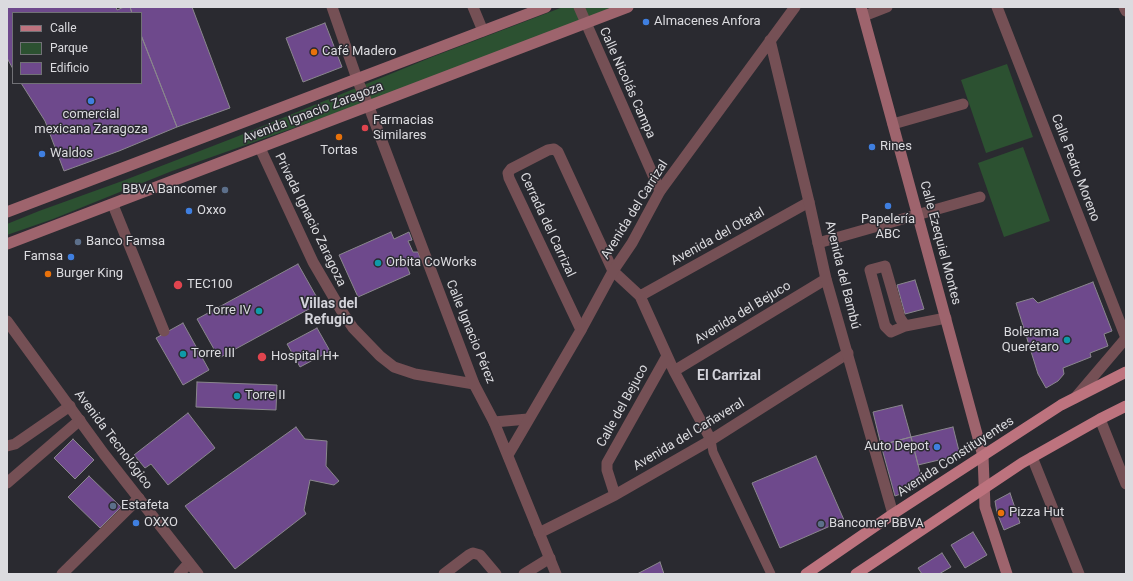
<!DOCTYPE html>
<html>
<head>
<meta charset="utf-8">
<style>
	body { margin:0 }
	#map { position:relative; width:1133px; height:581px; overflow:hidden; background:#2a2a30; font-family:Roboto,sans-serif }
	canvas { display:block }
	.frame { position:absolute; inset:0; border:8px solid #dbdbdf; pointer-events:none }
	.legend { position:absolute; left:12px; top:12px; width:130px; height:72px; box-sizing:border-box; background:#2a2a30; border:1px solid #717176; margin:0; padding:5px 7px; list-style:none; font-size:12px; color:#dbdbdf }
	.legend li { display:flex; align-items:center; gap:8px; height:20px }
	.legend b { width:20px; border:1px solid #717176 }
</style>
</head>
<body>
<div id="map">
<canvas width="1133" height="581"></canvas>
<div class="frame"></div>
<ul class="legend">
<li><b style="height:5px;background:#bd737e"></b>Calle</li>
<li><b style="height:11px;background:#2c5131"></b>Parque</li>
<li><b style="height:11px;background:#6e498c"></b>Edificio</li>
</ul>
</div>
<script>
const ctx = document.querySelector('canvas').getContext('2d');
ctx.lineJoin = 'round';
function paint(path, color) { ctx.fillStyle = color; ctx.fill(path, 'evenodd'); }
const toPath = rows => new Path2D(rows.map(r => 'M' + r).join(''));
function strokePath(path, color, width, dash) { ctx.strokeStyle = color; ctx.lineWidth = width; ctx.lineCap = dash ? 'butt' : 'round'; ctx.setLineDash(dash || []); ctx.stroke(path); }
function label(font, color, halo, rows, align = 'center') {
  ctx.font = font + ' Roboto,sans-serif'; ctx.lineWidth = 3; ctx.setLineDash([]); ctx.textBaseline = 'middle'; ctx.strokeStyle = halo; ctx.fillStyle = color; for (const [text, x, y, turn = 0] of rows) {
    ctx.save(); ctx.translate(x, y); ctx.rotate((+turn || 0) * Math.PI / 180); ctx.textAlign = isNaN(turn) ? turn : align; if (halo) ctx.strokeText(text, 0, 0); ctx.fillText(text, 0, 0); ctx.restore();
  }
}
const green = toPath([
	[563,7,615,7,356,106,172,171,53,219,7,235,7,224,39,211,125,180,236,137,432,57],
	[1007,64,1033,137,986,153,961,80],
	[1023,147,1050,221,1004,237,978,163]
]);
const building = toPath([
	[7,7,116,7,117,10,124,7,130,7,132,13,13,13,13,69,7,58,7,7],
	[130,7,192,7,230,108,177,127,141,35,141,13,132,13,130,7],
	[325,23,342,67,303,82,286,38,325,23],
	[141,35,177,127,119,151,64,171,45,121,21,83,141,83,141,35],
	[391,232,394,239,409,232,412,240,408,241,413,252,418,252,421,260,407,266,410,274,358,297,339,255,391,232],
	[298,264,320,303,219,358,197,319,298,264],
	[915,280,924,309,905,314,897,285,915,280],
	[1093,282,1112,331,1104,334,1108,346,1090,353,1091,357,1063,368,1064,374,1058,381,1046,388,1038,374,1016,303,1033,298,1038,303,1093,282],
	[183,323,209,370,183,385,156,338,183,323],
	[317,328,330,351,300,367,287,344,317,328],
	[197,382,277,385,276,410,196,407,197,382],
	[902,405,911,437,881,445,873,412,902,405],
	[188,413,215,448,168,485,151,464,145,468,134,455,188,413],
	[296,427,305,439,327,441,326,466,339,481,334,485,310,480,304,510,306,514,235,569,185,506,296,427],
	[953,427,960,455,918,465,911,437,953,427],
	[911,437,922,480,912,490,895,496,881,445,911,437],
	[73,439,94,460,75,479,54,458,73,439],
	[816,456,844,520,780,548,752,483,816,456],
	[89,476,121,507,100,528,68,497,89,476],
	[1010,493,1020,523,1004,530,997,513,995,501,1010,493],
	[973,532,987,555,965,568,951,545,973,532],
	[942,553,951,567,939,574,922,574,918,568,942,553],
	[660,562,664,574,637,574,660,562]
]);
const pedestrian = toPath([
	[711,440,713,452,771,574]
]);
const minor = toPath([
	[473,7,483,31],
	[579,7,660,191],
	[997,7,1126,338],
	[864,16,887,7],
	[893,124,963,104],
	[260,148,313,262,341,310,353,328,380,356,394,367,415,374,474,384],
	[113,205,164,331],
	[818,243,980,197],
	[640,296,809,202],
	[905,326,900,318,885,266,870,270,885,326,891,332,905,326,946,318],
	[581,330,509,178,508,173,511,169,548,150,554,149,558,152,613,271,640,296,674,371,711,440],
	[674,371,826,279],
	[1100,419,1126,484],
	[494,422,528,419],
	[7,446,15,444,70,406],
	[1032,457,1079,574],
	[7,483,80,420],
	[615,495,607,470,607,463,667,356],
	[539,533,615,495,711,440,848,353],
	[62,574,139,498],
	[179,574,189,563],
	[444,574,469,555,473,553,480,555,496,574],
	[524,574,550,558]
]);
const tertiary = toPath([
	[332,7,357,79,369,107,474,384,494,422,556,574],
	[1124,7,1126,11],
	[770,40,809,202,826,279,893,514],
	[7,321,104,454,198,574],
	[1075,398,1126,338],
	[508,455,581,330,613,271,632,243,660,191,795,7]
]);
const secondary = toPath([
	[861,7,983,456,985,507,1007,574],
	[7,212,546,7],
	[7,244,628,7]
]);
const primary = toPath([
	[806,574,893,514,1061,405,1126,372],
	[856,574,1022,463,1100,419,1126,406]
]);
const markers = [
	[646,22,4,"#3f7fe0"],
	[314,52,4,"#e8710a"],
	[91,101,4,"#3f7fe0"],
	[365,128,4,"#e0444e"],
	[339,137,4,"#e8710a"],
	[872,147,4,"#3f7fe0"],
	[42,154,4,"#3f7fe0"],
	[225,190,4,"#5c6f8a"],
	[888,206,4,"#3f7fe0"],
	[189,211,4,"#3f7fe0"],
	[78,242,4,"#5c6f8a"],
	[71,257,4,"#3f7fe0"],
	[378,263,4,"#0f9aa8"],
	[48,274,4,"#e8710a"],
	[178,285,5,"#e0444e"],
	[259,311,4,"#0f9aa8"],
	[1067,340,4,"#0f9aa8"],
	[183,354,4,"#0f9aa8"],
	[262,357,5,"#e0444e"],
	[237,396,4,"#0f9aa8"],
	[937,447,4,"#3f7fe0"],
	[113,506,4,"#5c6f8a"],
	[1001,513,4,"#e8710a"],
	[136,523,4,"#3f7fe0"],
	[821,524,4,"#5c6f8a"]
];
const poiNames = [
	["Almacenes Anfora",654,22],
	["Café Madero",322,52],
	["comercial",91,115,"center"],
	["mexicana Zaragoza",91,130,"center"],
	["Farmacias",373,121],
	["Similares",373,136],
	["Rines",880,147],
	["Tortas",339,151,"center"],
	["Waldos",50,154],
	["BBVA Bancomer",217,190,"right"],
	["Oxxo",197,211],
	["Papelería",888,220,"center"],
	["ABC",888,235,"center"],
	["Banco Famsa",86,242],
	["Famsa",63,257,"right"],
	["Orbita CoWorks",386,263],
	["Burger King",56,274],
	["TEC100",187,285],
	["Torre IV",251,311,"right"],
	["Bolerama",1059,333,"right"],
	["Querétaro",1059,348,"right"],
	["Torre III",191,354],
	["Hospital H+",271,357],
	["Torre II",245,396],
	["Auto Depot",929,447,"right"],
	["Estafeta",121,506],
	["Pizza Hut",1009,513],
	["OXXO",144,523],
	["Bancomer BBVA",829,524]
];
const streetNames = [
	["Calle Nicolás Campa",627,83,66],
	["Avenida Ignacio Zaragoza",313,113,-21],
	["Calle Pedro Moreno",1075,168,69],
	["Avenida del Carrizal",635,210,-58],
	["Privada Ignacio Zaragoza",310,220,64],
	["Cerrada del Carrizal",547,225,65],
	["Avenida del Otatal",718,237,-29],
	["Calle Ezequiel Montes",940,243,75],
	["Avenida del Bambú",842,275,76],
	["Avenida del Bejuco",743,313,-31],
	["Calle Ignacio Pérez",470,332,68],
	["Calle del Bejuco",623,406,-61],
	["Avenida del Cañaveral",689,435,-31],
	["Avenida Tecnológico",113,440,53],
	["Avenida Constituyentes",956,457,-33]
];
const neighbourhoodNames = [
	["Villas del",329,304],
	["Refugio",329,320],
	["El Carrizal",729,376]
];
paint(green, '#2c5131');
paint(building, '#6e498c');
strokePath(building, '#8a878d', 1);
strokePath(pedestrian, '#755055', 9);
strokePath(minor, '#755055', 11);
strokePath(tertiary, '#755055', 11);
strokePath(secondary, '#9e646d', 11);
strokePath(primary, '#bd737e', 11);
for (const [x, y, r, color] of markers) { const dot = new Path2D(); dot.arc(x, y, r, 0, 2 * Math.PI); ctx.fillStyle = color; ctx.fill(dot); strokePath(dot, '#2a2a30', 1.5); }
label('13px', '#dbdbdf', '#2a2a30', poiNames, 'left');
label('13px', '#dbdbdf', '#2a2a30', streetNames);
label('bold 14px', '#d3d3da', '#2a2a30', neighbourhoodNames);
</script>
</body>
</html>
